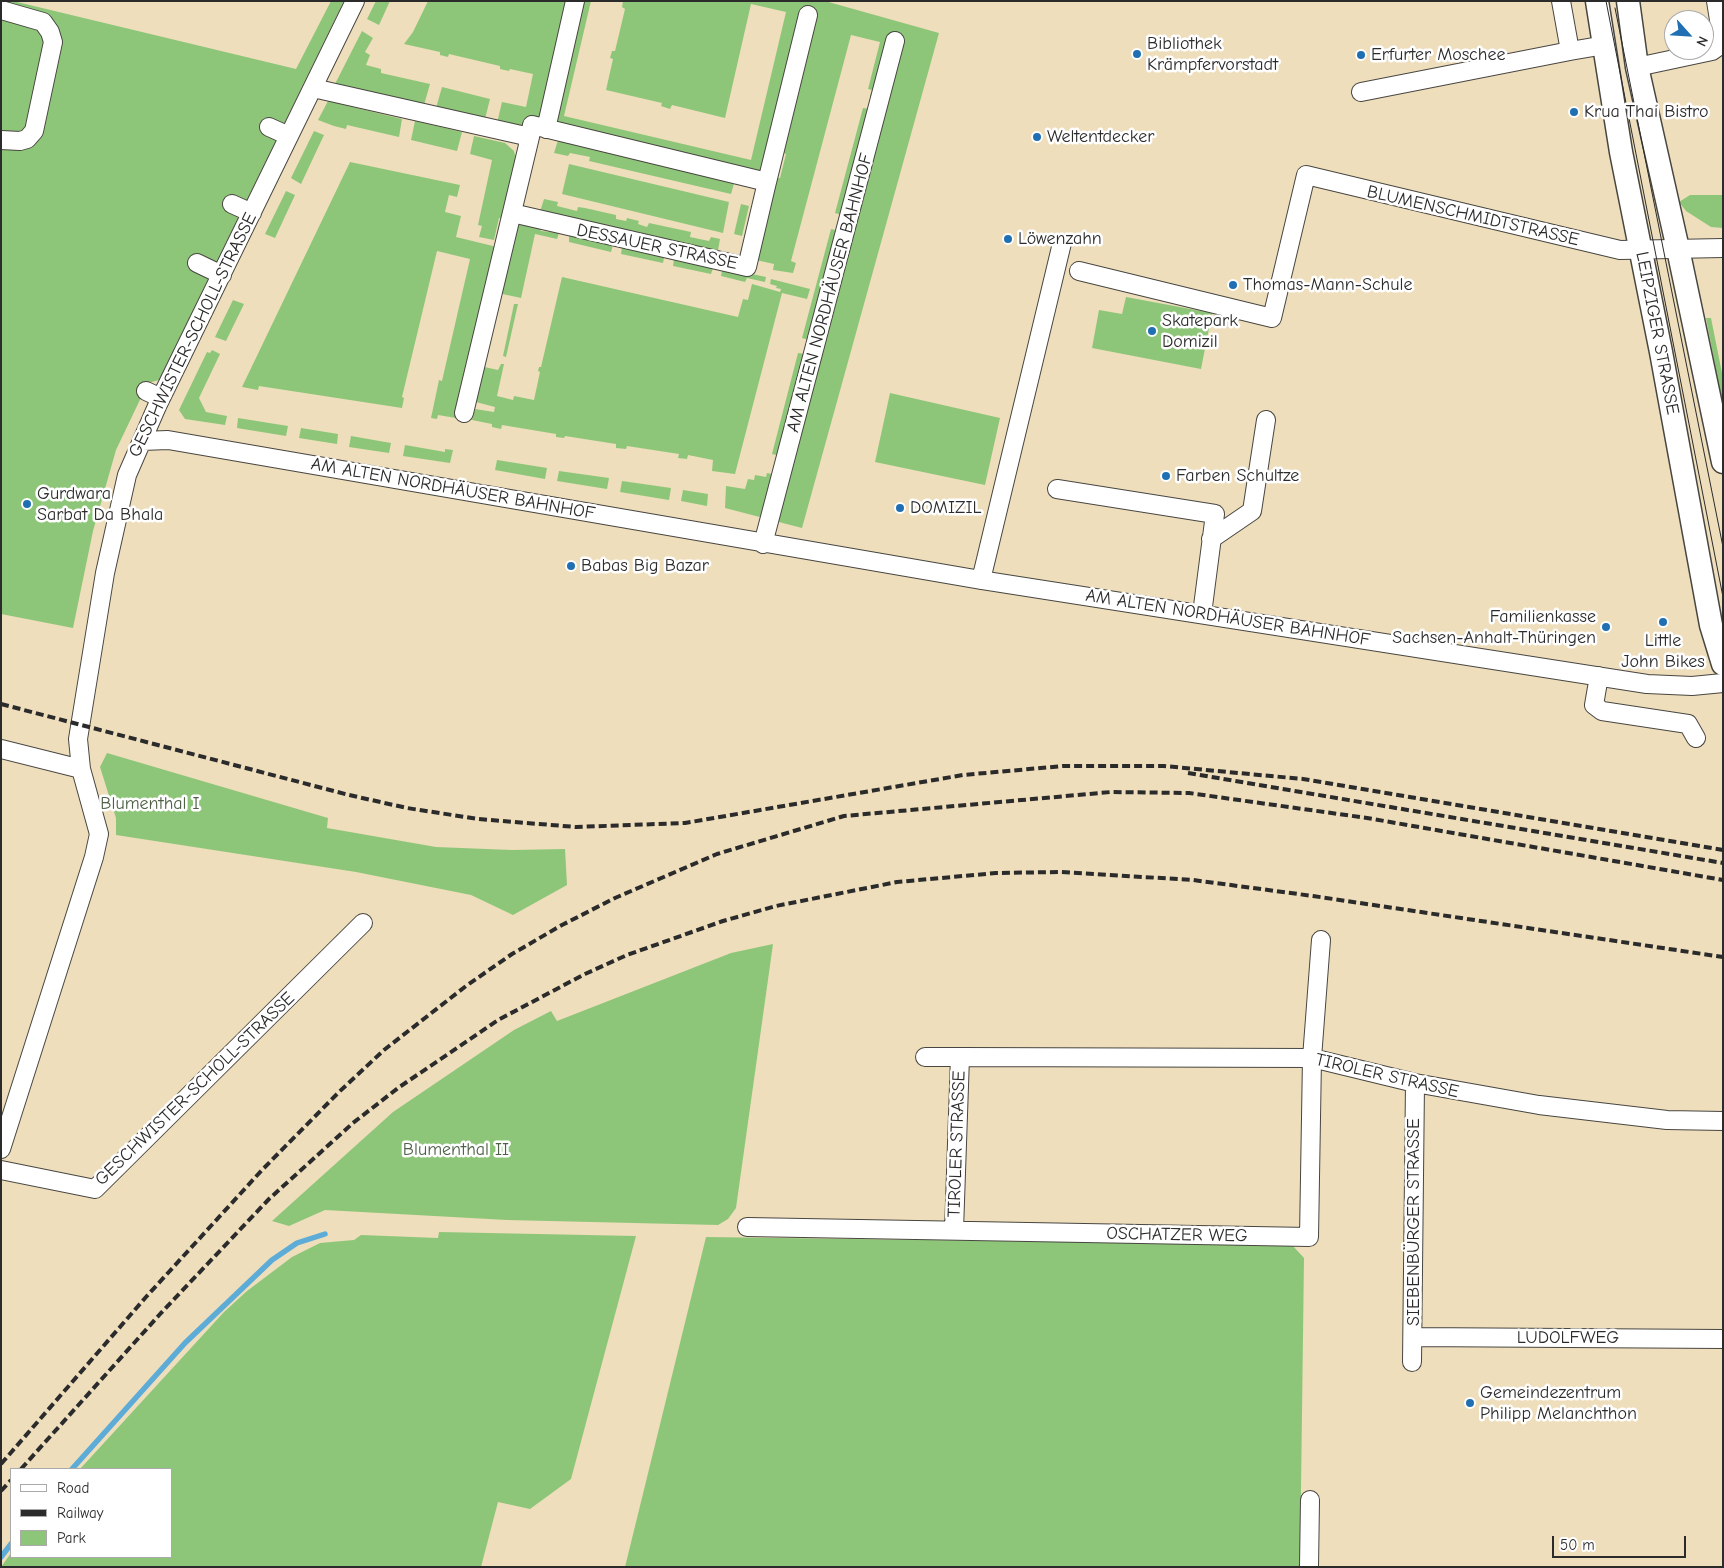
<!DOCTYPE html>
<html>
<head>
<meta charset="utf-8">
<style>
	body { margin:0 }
	#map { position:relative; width:1724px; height:1568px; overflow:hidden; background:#eedebc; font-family:"Comic Neue",sans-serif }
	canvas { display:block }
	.frame { position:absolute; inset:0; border:2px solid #2b2b2b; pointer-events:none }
	.legend { position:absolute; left:10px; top:1468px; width:162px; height:90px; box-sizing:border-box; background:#fff; border:1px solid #aaa; margin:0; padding:6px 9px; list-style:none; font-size:15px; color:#2b2b2b }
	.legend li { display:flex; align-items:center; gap:10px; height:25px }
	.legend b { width:25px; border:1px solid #aaa }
	.north { position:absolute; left:1664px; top:10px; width:50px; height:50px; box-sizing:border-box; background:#fff; border:1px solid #aaa; border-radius:50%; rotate:116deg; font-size:14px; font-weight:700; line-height:20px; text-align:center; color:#2b2b2b }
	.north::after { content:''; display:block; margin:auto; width:18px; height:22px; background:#1f6fb2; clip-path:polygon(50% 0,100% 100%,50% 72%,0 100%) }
	.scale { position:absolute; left:1552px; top:1536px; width:134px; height:22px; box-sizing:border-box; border:2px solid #2b2b2b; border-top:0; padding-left:6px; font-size:15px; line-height:18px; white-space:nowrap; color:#2b2b2b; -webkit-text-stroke:4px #fff; paint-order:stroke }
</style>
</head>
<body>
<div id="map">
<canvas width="1724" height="1568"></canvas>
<div class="frame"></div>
<ul class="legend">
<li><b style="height:6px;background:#fff"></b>Road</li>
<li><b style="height:6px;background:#2b2b2b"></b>Railway</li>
<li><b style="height:14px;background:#8ec679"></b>Park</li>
</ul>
<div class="north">N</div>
<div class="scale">50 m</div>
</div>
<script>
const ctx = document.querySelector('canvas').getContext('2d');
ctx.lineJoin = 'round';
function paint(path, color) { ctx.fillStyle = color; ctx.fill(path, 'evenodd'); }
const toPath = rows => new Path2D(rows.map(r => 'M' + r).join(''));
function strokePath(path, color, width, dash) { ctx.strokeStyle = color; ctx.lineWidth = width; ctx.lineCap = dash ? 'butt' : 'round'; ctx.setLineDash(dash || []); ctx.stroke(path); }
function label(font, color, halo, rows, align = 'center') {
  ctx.font = font + ' "Comic Neue",sans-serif'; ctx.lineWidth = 5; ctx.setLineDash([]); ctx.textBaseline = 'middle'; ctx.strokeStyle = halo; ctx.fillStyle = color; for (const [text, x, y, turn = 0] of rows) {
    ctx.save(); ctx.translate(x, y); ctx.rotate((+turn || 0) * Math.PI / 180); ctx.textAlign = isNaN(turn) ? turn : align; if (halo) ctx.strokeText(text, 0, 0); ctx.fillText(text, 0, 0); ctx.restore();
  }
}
const green = toPath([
	[1,1,13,1,296,69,331,1,344,1,159,380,148,383,116,450,93,531,73,628,1,614],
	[376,1,390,1,379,25,367,19],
	[428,1,570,1,548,98,536,121,525,129,497,123,502,102,526,107,533,74,510,69,509,71,500,69,500,66,449,54,448,57,440,55,440,52,404,44,413,32],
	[581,1,591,1,564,116,751,160,786,12,751,4,725,118,672,105,670,109,661,106,662,103,606,90,613,59,610,58,612,51,615,51,625,9,622,7,623,1,825,1,939,33,802,528,725,508,726,486,745,489,748,479,754,480,755,475,766,477,767,473,772,474,773,469,776,470,780,456,772,454,798,353,805,354,809,340,802,338,831,229,839,231,842,215,835,213,863,108,871,109,874,97,870,96,872,90,868,89,880,42,851,35,791,261,796,263,793,273,773,270,774,264,756,260,776,178,780,178,786,154,780,152,766,174,551,125],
	[362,31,373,38,365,52,370,55,366,65,381,69,381,73,430,84,424,105,335,84],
	[442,87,490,99,485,119,436,108],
	[328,101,402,119,399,137,347,125,346,129,334,126,318,120],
	[415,121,462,132,457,151,411,140],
	[314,131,324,135,301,184,291,178],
	[474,136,505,143,514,151,516,159,502,219,499,218,494,240,479,237,482,226,478,225,492,160,470,154],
	[559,137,735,180,731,194,589,161,590,157,570,153,568,156,554,153],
	[350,162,460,185,457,197,449,195,445,212,461,216,456,237,497,247,456,418,438,415,437,419,431,418,439,380,442,381,470,259,437,251,402,397,404,398,402,408,259,386,258,390,242,387],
	[569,164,729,202,723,233,562,194],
	[286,191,295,195,275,238,265,234],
	[1690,195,1723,195,1723,228,1711,227,1686,211,1679,202],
	[544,199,558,202,557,206,577,211,578,207,585,208,616,215,616,219,626,221,627,218,639,221,638,224,647,227,649,223,691,232,690,237,709,241,711,237,720,239,717,256,539,215],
	[741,204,749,206,742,236,734,234],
	[515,218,538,224,541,231,559,233,557,239,535,234,521,298,498,293],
	[569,236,614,241,611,252,569,242],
	[622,247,665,253,663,263,621,254],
	[674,259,679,260,714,265,711,274,673,266],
	[729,269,766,277,765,282,747,278,745,282,721,276,722,271,728,272],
	[562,277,738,317,743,299,748,300,752,284,780,292,781,289,776,288,777,286,770,284,771,279,810,289,807,299,782,293,735,474,712,471,713,460,688,455,687,459,678,458,679,454,627,446,626,449,616,448,616,444,565,436,564,438,556,437,556,434,502,425,501,429,492,427,492,424,472,420,475,409,494,412,495,407,472,401,480,366,498,370,501,364,504,364,497,396,513,400,514,396,534,400,540,372,538,371,539,367,541,367],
	[1126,297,1212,313,1201,369,1092,348,1099,310,1122,314],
	[233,300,244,304,226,341,215,337],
	[514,304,518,304,506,357,503,356],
	[1706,318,1711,318,1723,378,1723,407],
	[212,350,220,354,199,398,206,412,227,416,225,425,185,419,179,410,207,352,210,353],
	[890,393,1000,418,985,485,875,462],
	[238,418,288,426,286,436,237,428],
	[301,428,338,434,337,444,299,438],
	[351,436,391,443,389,453,349,447],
	[405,445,445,452,445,449,453,450,450,463,403,456],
	[497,460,547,468,545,479,495,470],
	[559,471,609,478,607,489,557,481],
	[622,481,671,488,669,500,620,492],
	[683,490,708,494,707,506,681,501],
	[107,753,328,818,327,828,436,847,512,850,565,849,567,885,513,915,471,895,356,872,116,835,116,818,100,767],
	[773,944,736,1208,728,1219,718,1225,507,1220,325,1210,289,1226,272,1221,393,1112,514,1030,551,1011,557,1021,731,953],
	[439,1232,636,1236,571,1479,530,1509,498,1502,481,1567,1,1567,11,1553,11,1557,171,1557,171,1469,80,1469,224,1312,247,1291,292,1257,320,1243,354,1240,361,1235,438,1238],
	[706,1237,1292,1245,1304,1258,1300,1567,625,1567]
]);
const stream = toPath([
	[72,1469,185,1343,272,1260,297,1243,325,1234],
	[1,1557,11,1544]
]);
const minor = toPath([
	[1561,1,1570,51,1605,45],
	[1,10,43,22,50,32,53,42,34,131,27,139,20,141,1,140],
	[1637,67,1712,51,1719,46,1722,39,1716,1],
	[313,88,530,137,464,413],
	[1361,92,1570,51],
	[269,127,289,136],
	[546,129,575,1],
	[767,182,808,15],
	[232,204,252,213],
	[512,213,747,267,767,182,532,125,530,137],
	[197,263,222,275],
	[1079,271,1272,318,1306,175,1620,250,1723,248],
	[146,391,161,398],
	[142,441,168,440,981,580,1647,684,1692,686,1723,683],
	[1057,489,1215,514,1202,614],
	[1211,539,1252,511,1266,420],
	[763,544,895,41],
	[981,580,1062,243],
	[1599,676,1594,705,1602,711,1688,724,1696,738],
	[1,749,81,769],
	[925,1057,960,1057],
	[1,1149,94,857,99,834,81,769,78,739,105,573,127,475,158,404,355,1],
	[1,1170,95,1189,363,923],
	[747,1227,1309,1237,1312,1058,1321,940],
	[954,1230,960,1057,1312,1058,1415,1083,1539,1105,1667,1120,1723,1121],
	[1413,1337,1723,1339],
	[1412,1362,1415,1083],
	[1309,1567,1310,1500]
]);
const major = toPath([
	[1597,1,1621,152,1661,352,1711,625,1723,664],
	[1628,1,1637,67,1678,249,1723,462]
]);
const tram = toPath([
	[1606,1,1723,597],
	[1615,8,1723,547]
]);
const rail = toPath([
	[1,704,349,795,407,808,478,819,576,827,685,823,963,775,1063,766,1164,766,1303,779,1723,850],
	[1188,773,1723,863],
	[1,1464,146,1297,262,1170,339,1092,384,1050,466,986,512,954,562,925,615,898,717,854,844,816,1111,792,1189,793,1367,818,1723,880],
	[21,1469,161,1313,269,1199,353,1123,398,1088,498,1020,585,974,627,955,723,921,776,906,897,882,996,873,1061,872,1193,880,1313,896,1723,957],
	[1,1491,11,1480]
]);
const markers = [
	[1137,54,5,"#1f6fb2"],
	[1361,55,5,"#1f6fb2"],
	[1574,112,5,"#1f6fb2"],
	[1037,137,5,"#1f6fb2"],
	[1008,239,5,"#1f6fb2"],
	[1233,285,5,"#1f6fb2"],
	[1152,331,5,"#1f6fb2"],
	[1166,476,5,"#1f6fb2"],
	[27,504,5,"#1f6fb2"],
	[900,508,5,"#1f6fb2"],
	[571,566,5,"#1f6fb2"],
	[1663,622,5,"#1f6fb2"],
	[1606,627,5,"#1f6fb2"],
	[1470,1403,5,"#1f6fb2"]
];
const poiNames = [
	["Bibliothek",1147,44],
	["Krämpfervorstadt",1147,65],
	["Erfurter Moschee",1371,55],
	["Krua Thai Bistro",1584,112],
	["Weltentdecker",1047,137],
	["Löwenzahn",1018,239],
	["Thomas-Mann-Schule",1243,285],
	["Skatepark",1162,321],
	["Domizil",1162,342],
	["Farben Schultze",1176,476],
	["Gurdwara",37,494],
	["Sarbat Da Bhala",37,515],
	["DOMIZIL",910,508],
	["Babas Big Bazar",581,566],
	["Familienkasse",1596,617,"right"],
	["Sachsen-Anhalt-Thüringen",1596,638,"right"],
	["Little",1663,641,"center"],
	["John Bikes",1663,662,"center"],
	["Gemeindezentrum",1480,1393],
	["Philipp Melanchthon",1480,1414]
];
const streetNames = [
	["BLUMENSCHMIDTSTRASSE",1473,216,13],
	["DESSAUER STRASSE",657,247,12],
	["AM ALTEN NORDHÄUSER BAHNHOF",830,293,-75],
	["LEIPZIGER STRASSE",1657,333,79],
	["GESCHWISTER-SCHOLL-STRASSE",193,335,-64],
	["AM ALTEN NORDHÄUSER BAHNHOF",453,489,10],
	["AM ALTEN NORDHÄUSER BAHNHOF",1228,618,9],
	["TIROLER STRASSE",1387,1076,13],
	["GESCHWISTER-SCHOLL-STRASSE",195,1089,-44],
	["TIROLER STRASSE",957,1144,-88],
	["SIEBENBÜRGER STRASSE",1414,1222,-90],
	["OSCHATZER WEG",1177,1235,1],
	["LUDOLFWEG",1568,1338]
];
const parkNames = [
	["Blumenthal I",150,804],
	["Blumenthal II",456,1150]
];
paint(green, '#8ec679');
strokePath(stream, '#5dacd7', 5.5);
strokePath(minor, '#484641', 20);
strokePath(major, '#484641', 25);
strokePath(minor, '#fff', 18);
strokePath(major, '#fff', 22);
strokePath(tram, '#2b2b2b', 1);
strokePath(rail, '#2b2b2b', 4, [8, 4]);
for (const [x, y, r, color] of markers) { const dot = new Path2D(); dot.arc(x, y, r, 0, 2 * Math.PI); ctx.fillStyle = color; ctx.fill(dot); strokePath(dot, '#fff', 2); }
label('18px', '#2b2b2b', '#fff', poiNames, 'left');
label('18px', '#2b2b2b', '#fff', streetNames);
label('18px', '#4e6146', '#fff', parkNames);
</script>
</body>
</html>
